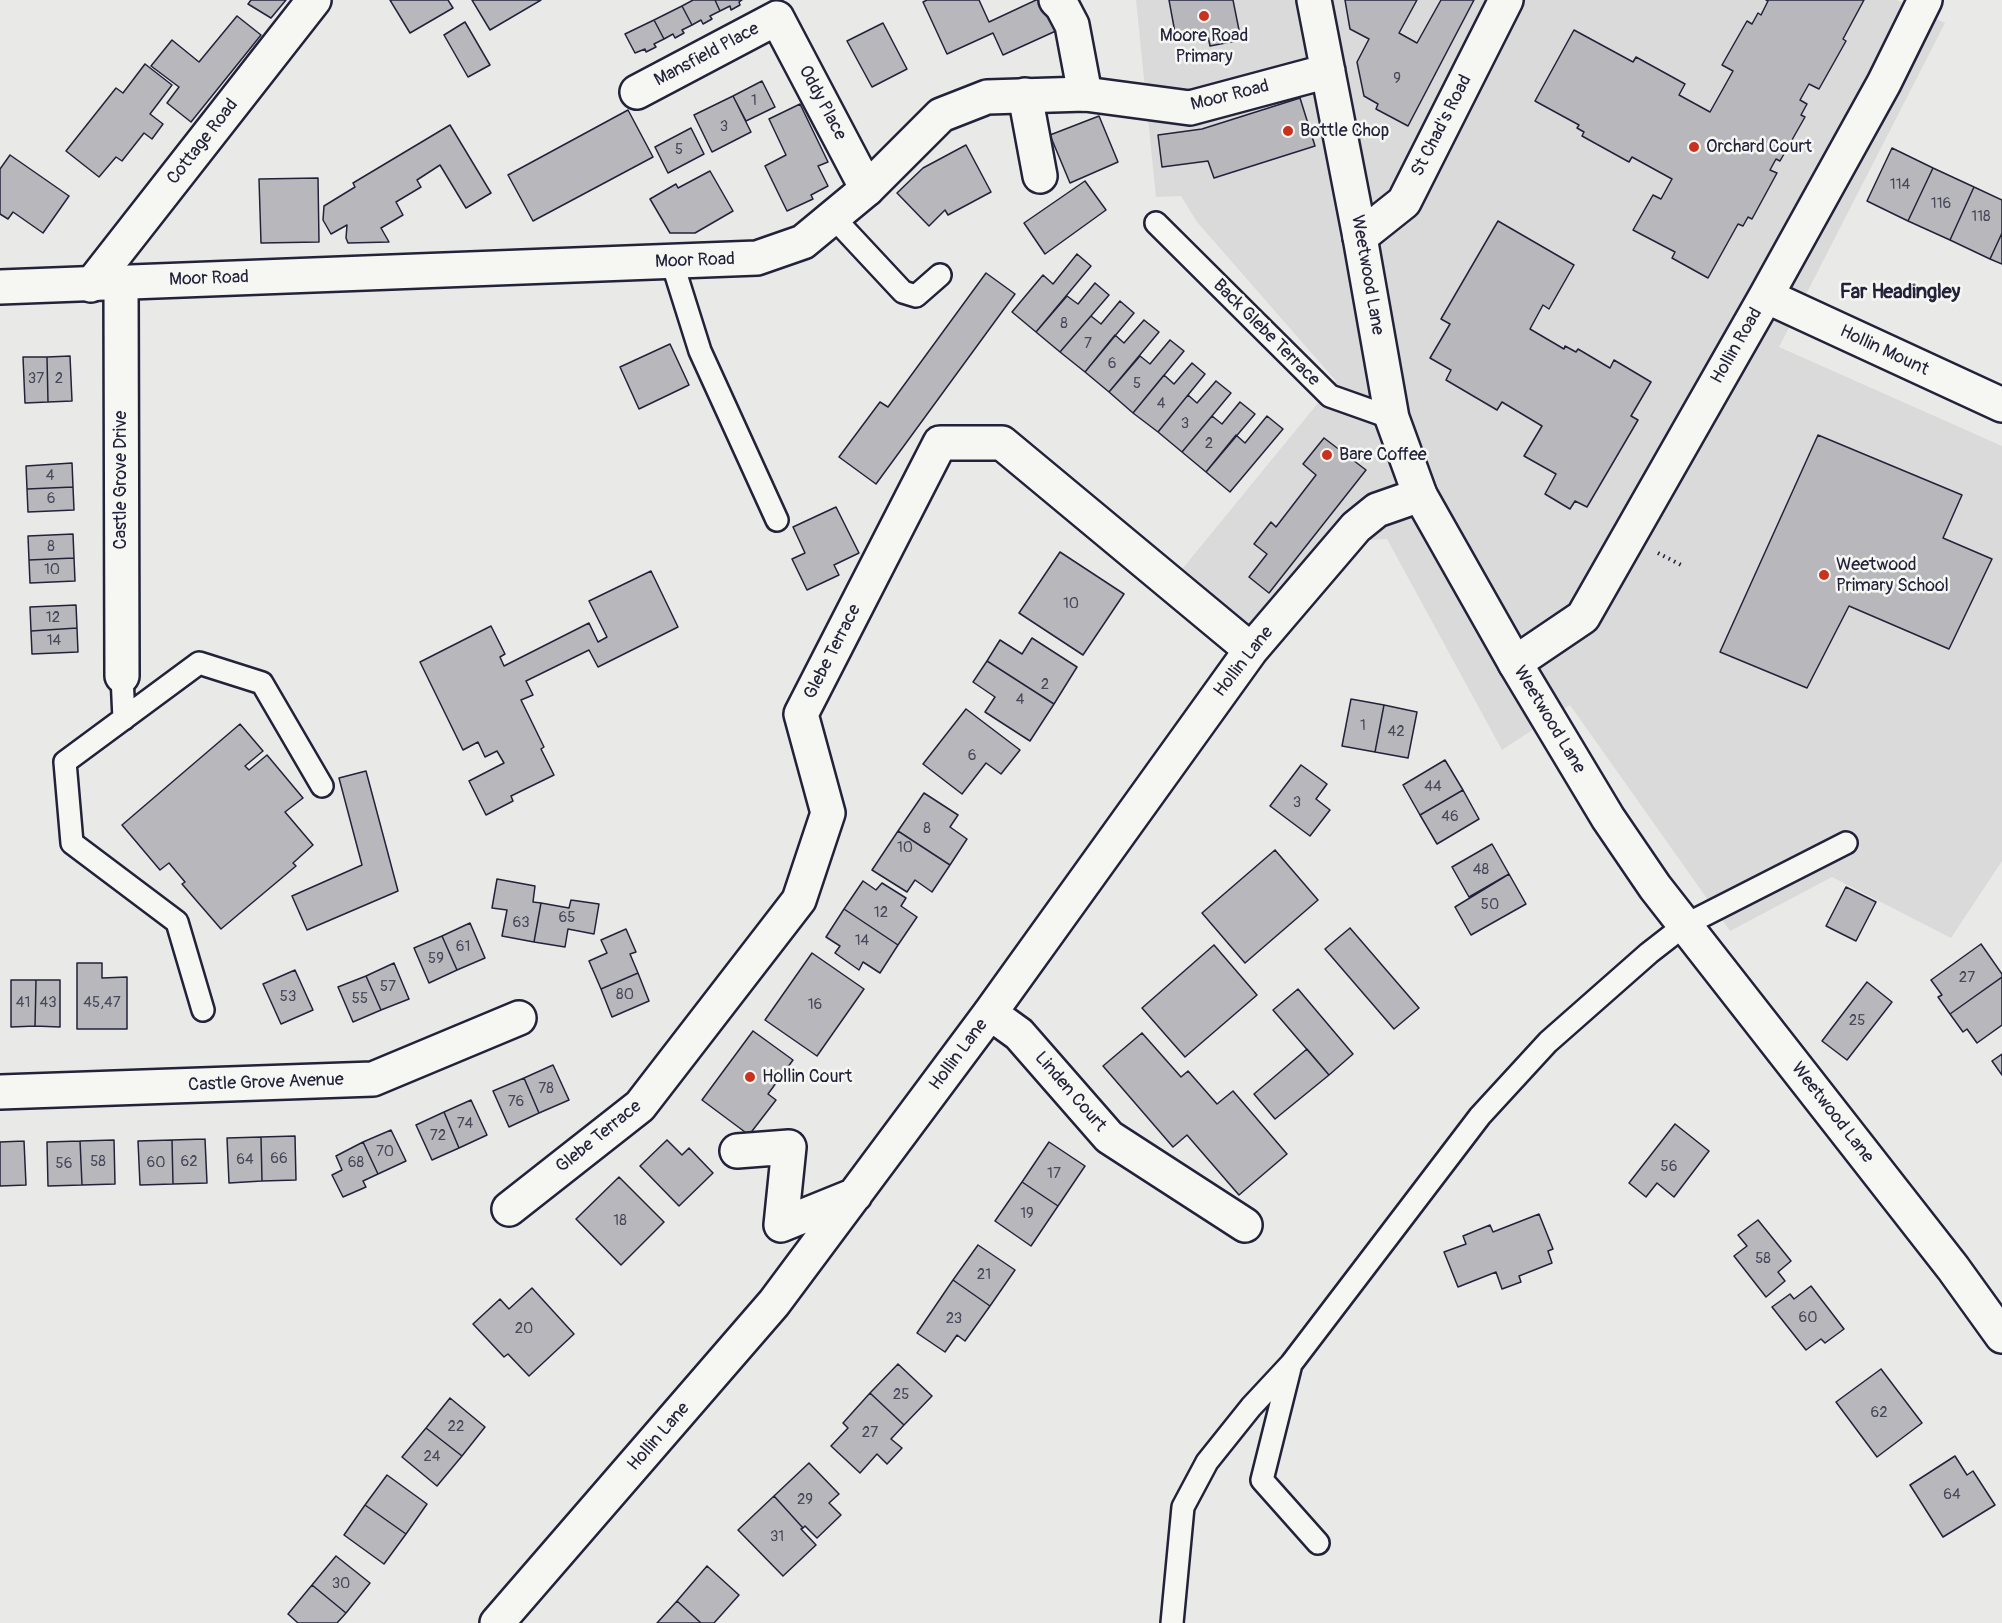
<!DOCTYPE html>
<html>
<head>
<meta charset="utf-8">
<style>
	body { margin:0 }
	canvas { display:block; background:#e9e9e7 }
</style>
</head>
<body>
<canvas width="2002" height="1623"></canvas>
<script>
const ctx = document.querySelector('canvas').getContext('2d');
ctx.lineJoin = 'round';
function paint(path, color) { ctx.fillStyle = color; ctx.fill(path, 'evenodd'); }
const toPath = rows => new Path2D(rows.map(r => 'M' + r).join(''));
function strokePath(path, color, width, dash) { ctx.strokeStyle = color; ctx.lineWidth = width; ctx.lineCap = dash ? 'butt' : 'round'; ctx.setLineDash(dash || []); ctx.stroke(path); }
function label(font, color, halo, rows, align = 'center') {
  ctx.font = font + ' Pangolin,sans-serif'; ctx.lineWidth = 5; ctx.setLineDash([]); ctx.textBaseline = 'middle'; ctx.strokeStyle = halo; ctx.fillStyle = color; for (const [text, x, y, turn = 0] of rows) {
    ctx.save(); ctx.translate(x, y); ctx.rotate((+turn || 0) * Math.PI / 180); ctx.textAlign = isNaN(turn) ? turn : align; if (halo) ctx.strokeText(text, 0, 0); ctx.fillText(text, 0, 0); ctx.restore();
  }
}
const built = toPath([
	[1136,0,1897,0,1945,23,1779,347,2002,446,2002,861,1951,938,1832,877,1730,931,1570,705,1502,750,1387,539,1368,540,1348,557,1275,648,1183,568,1336,381,1197,222,1181,196,1156,197]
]);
const building = toPath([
	[251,0,286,0,271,18,248,4,251,0],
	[390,0,448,0,453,8,410,33,390,0],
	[472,0,541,0,490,30,472,0],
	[693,0,715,0,720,11,710,16,712,19,703,24,701,20,692,25,682,6,693,0],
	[715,0,742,0,739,2,740,5,731,10,730,6,720,11,715,0],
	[927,0,979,0,989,22,1036,0,1045,0,1058,30,1003,55,993,33,947,54,923,2,927,0],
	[1169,0,1233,0,1241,40,1210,46,1207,32,1176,38,1169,0],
	[1345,0,1417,0,1399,33,1417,43,1441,0,1474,0,1408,126,1376,109,1378,104,1364,96,1357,62,1369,39,1350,29,1345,0],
	[1766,0,1864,0,1843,39,1846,41,1819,89,1809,84,1800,100,1807,104,1801,115,1805,117,1780,161,1776,159,1770,170,1777,173,1752,219,1748,217,1743,226,1738,224,1708,278,1672,258,1675,252,1633,230,1653,195,1661,199,1672,179,1632,157,1629,162,1582,136,1584,132,1577,128,1579,125,1535,101,1574,30,1633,62,1636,57,1685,84,1679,95,1710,112,1733,71,1722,65,1747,21,1752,24,1758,13,1761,15,1768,1,1766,0],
	[682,6,692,25,682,30,684,33,675,38,673,34,664,39,654,20,682,6],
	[237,16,261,35,191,122,167,103,179,87,151,66,172,40,199,62,237,16],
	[654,20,664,39,654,44,656,47,646,52,645,49,635,53,625,34,654,20],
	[465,22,490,65,468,77,444,35,465,22],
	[883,23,907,69,872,87,847,41,883,23],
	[145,64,172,85,150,114,163,124,152,139,144,133,122,161,116,157,99,177,66,151,116,88,123,93,145,64],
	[762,81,775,107,746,121,733,96,762,81],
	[733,96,751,132,712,152,694,115,733,96],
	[1300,98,1315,146,1214,178,1208,161,1162,167,1158,135,1202,129,1300,98],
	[800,104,828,162,818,166,828,186,811,195,813,199,787,211,765,166,786,155,769,119,800,104],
	[628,110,653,157,533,221,508,175,628,110],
	[1099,116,1118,162,1070,183,1050,135,1099,116],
	[450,125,491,193,466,208,440,165,417,180,421,187,396,202,403,215,381,228,389,242,348,243,346,238,347,225,331,234,323,220,324,206,355,187,353,183,450,125],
	[691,128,704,154,668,173,655,147,691,128],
	[966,145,991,192,948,215,945,210,929,226,897,193,923,168,966,145],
	[1892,148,1933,168,1908,221,1867,201,1892,148],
	[10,155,69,196,43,233,13,212,8,219,0,214,0,169,10,155],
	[1933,168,1974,187,1950,240,1908,221,1933,168],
	[710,171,733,211,695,233,670,233,650,199,676,184,678,188,710,171],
	[318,178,319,242,261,243,259,179,318,178],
	[1085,181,1106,210,1045,254,1024,223,1085,181],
	[1974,187,2002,200,2002,233,1990,259,1950,240,1974,187],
	[1498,221,1574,265,1549,309,1543,305,1530,329,1564,349,1565,346,1576,352,1578,349,1610,368,1614,360,1651,382,1631,416,1638,420,1587,507,1575,501,1570,509,1545,494,1556,474,1524,456,1542,426,1502,402,1497,410,1446,380,1451,370,1430,358,1450,324,1441,319,1498,221],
	[2002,233,2002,264,1990,259,2002,233],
	[1077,254,1091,266,1036,332,1012,312,1043,275,1053,284,1077,254],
	[986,273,1015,294,876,484,839,457,880,402,888,407,986,273],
	[1095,283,1109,295,1060,352,1036,332,1067,296,1078,304,1095,283],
	[1120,301,1134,313,1085,372,1060,352,1091,316,1101,324,1120,301],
	[1144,320,1159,332,1109,392,1085,372,1115,335,1124,343,1144,320],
	[1170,340,1184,351,1133,413,1109,392,1140,356,1150,364,1170,340],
	[670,344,689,385,639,409,620,367,670,344],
	[70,356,72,401,48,402,47,357,70,356],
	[23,357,47,357,48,402,25,403,23,357],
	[1192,363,1205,374,1158,432,1133,413,1164,375,1174,384,1192,363],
	[1216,381,1231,393,1182,452,1158,432,1188,395,1197,403,1216,381],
	[1240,402,1255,414,1206,472,1182,452,1212,416,1222,424,1240,402],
	[1267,416,1283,429,1230,492,1206,472,1236,435,1245,443,1267,416],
	[1818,435,1962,495,1943,538,1992,559,1949,649,1849,606,1807,688,1720,652,1818,435],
	[1324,438,1366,470,1269,593,1249,577,1267,554,1254,544,1271,522,1276,527,1316,475,1303,464,1324,438],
	[72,463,73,487,27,489,26,466,72,463],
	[73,487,74,510,28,512,27,489,73,487],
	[836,507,859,553,834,565,839,575,807,590,792,559,805,553,793,527,836,507],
	[73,534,74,558,29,560,28,536,73,534],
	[1060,552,1124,594,1083,655,1019,613,1060,552],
	[74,558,75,581,30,583,29,560,74,558],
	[651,571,678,627,598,667,589,650,526,681,533,695,521,700,544,747,541,749,554,775,511,796,513,801,486,815,469,781,504,763,497,751,485,757,478,742,463,750,420,662,491,626,505,654,500,657,504,666,589,623,598,642,607,637,589,601,651,571],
	[76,605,77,628,31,631,30,607,76,605],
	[77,628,78,652,32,654,31,631,77,628],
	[1032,638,1077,667,1054,704,987,661,1000,640,1022,654,1032,638],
	[987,661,1054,704,1030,741,985,712,995,697,973,682,987,661],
	[1351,699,1384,705,1375,752,1342,746,1351,699],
	[1384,705,1417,712,1408,758,1375,752,1384,705],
	[966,709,1020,750,1001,774,986,763,962,794,923,764,966,709],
	[240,724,263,751,245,766,249,770,267,755,303,798,285,812,313,845,293,863,296,866,221,929,182,884,185,882,169,863,160,870,122,825,240,724],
	[1445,760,1463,790,1420,815,1403,785,1445,760],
	[1301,765,1327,784,1316,799,1330,810,1310,836,1270,806,1301,765],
	[366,771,398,891,307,930,292,896,362,865,339,778,366,771],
	[1463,790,1479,819,1437,844,1420,815,1463,790],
	[924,793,958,815,950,827,967,839,950,865,898,831,924,793],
	[898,831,950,865,932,892,915,880,907,892,872,870,898,831],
	[1492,844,1509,874,1469,897,1452,867,1492,844],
	[1275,850,1318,900,1245,963,1202,913,1275,850],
	[1509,874,1526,904,1471,935,1455,907,1509,874],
	[497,879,535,886,533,902,541,903,534,942,502,936,507,910,492,908,497,879],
	[863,881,876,890,882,883,906,898,901,906,917,917,898,945,844,909,863,881],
	[1846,887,1876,902,1856,941,1826,926,1846,887],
	[571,900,599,904,594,934,568,929,565,947,534,942,541,903,569,908,571,900],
	[844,909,898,945,880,973,863,962,859,970,835,953,840,946,826,937,844,909],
	[470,923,485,958,457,970,442,936,470,923],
	[1350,928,1419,1008,1394,1029,1325,949,1350,928],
	[626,929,636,952,630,954,638,973,601,989,589,961,607,953,601,940,626,929],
	[442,936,457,970,429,983,414,948,442,936],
	[1981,944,2002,974,2002,977,1950,1014,1938,997,1942,995,1931,980,1981,944],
	[1214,945,1257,995,1185,1057,1142,1008,1214,945],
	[812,953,864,989,817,1056,765,1020,812,953],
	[77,963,102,963,102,978,127,977,127,1029,77,1029,77,963],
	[394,963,409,999,381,1010,366,976,394,963],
	[295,970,313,1010,281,1024,263,984,295,970],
	[638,973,649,1001,612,1017,601,989,638,973],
	[366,976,381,1010,353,1022,338,987,366,976],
	[2002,977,2002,1025,1977,1043,1967,1029,1963,1032,1950,1014,2002,977],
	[11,980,36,980,35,1026,11,1027,11,980],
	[36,980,60,980,60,1027,35,1026,36,980],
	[1867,982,1892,1002,1847,1060,1822,1041,1867,982],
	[1298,989,1353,1054,1329,1075,1273,1010,1298,989],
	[753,1031,793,1060,768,1094,776,1100,749,1135,702,1100,753,1031],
	[1142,1033,1181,1077,1188,1071,1217,1104,1233,1091,1287,1154,1239,1195,1187,1135,1173,1147,1103,1066,1142,1033],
	[1307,1049,1329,1075,1275,1119,1254,1094,1307,1049],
	[2002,1054,2002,1075,1992,1061,2002,1054],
	[553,1065,569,1100,539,1113,524,1078,553,1065],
	[524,1078,539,1113,509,1127,493,1091,524,1078],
	[471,1100,487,1135,459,1148,444,1112,471,1100],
	[444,1112,459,1148,432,1160,416,1125,444,1112],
	[1675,1124,1709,1151,1674,1197,1657,1183,1646,1197,1629,1183,1675,1124],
	[391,1130,406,1161,378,1174,363,1142,391,1130],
	[295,1136,296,1180,262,1181,261,1137,295,1136],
	[261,1137,262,1181,229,1183,227,1138,261,1137],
	[205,1139,207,1183,173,1184,172,1140,205,1139],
	[114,1140,115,1184,82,1185,80,1141,114,1140],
	[172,1140,173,1184,140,1185,138,1141,172,1140],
	[667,1140,682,1155,689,1148,713,1173,679,1206,640,1166,667,1140],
	[24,1141,26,1185,0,1186,0,1142,24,1141],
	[80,1141,82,1185,48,1186,47,1142,80,1141],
	[363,1142,378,1174,363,1181,366,1187,343,1197,332,1175,342,1170,336,1156,363,1142],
	[1049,1142,1085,1166,1058,1206,1022,1182,1049,1142],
	[619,1177,664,1222,621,1265,576,1219,619,1177],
	[1022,1182,1058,1206,1031,1246,995,1221,1022,1182],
	[1539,1214,1553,1249,1548,1251,1552,1263,1519,1276,1521,1282,1502,1289,1496,1272,1458,1287,1444,1252,1466,1244,1463,1236,1490,1225,1493,1232,1539,1214],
	[1758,1220,1791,1261,1778,1272,1785,1281,1766,1297,1734,1256,1747,1246,1738,1235,1758,1220],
	[978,1245,1015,1270,990,1306,953,1280,978,1245],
	[953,1280,990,1306,965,1341,957,1335,945,1352,917,1333,953,1280],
	[1811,1286,1844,1329,1825,1343,1821,1339,1806,1350,1772,1307,1790,1294,1794,1299,1811,1286],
	[532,1288,574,1334,529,1376,508,1354,504,1357,473,1324,500,1299,509,1309,532,1288],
	[898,1364,932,1396,904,1425,870,1393,898,1364],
	[1881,1369,1922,1423,1877,1457,1836,1402,1881,1369],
	[870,1393,904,1425,891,1439,902,1448,887,1464,877,1454,860,1473,831,1446,848,1428,843,1423,870,1393],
	[450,1398,485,1427,462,1456,426,1428,450,1398],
	[426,1428,462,1456,437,1486,402,1457,426,1428],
	[1955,1456,1967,1475,1973,1471,1995,1505,1943,1537,1910,1485,1955,1456],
	[809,1463,839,1494,829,1503,841,1515,817,1538,805,1526,803,1528,774,1496,809,1463],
	[387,1475,427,1504,406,1534,365,1505,387,1475],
	[774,1496,803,1528,801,1529,816,1545,783,1576,738,1530,774,1496],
	[365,1505,406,1534,384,1564,344,1535,365,1505],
	[336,1556,370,1583,346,1613,312,1585,336,1556],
	[707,1566,739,1595,714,1623,701,1623,677,1601,707,1566],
	[312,1585,346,1613,337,1623,298,1623,288,1614,312,1585],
	[677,1601,701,1623,657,1623,677,1601]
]);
const path = toPath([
	[1658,553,1681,565]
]);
const service = toPath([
	[833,217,903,292,916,296,940,275],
	[1156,223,1330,396,1392,418],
	[672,262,700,351,777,520],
	[122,676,124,719],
	[203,1010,177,922,72,843,65,762,199,663,262,683,322,786],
	[1290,1368,1262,1480,1318,1543],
	[1172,1623,1183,1507,1207,1462,1251,1407,1291,1364,1480,1116,1548,1042,1649,953,1685,925,1846,843]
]);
const minor = toPath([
	[1056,0,1062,6,1072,25,1085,94],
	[637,92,777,18,867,189],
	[1025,95,1040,176],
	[1360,237,1404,202,1506,0],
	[121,283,122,676],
	[91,285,314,0],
	[1766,296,2002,405],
	[1515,663,1583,617,1766,296,1884,83,1925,0],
	[990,1013,1019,1034,1109,1137,1245,1225],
	[0,1092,373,1079,519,1018],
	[737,1151,789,1147,781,1225,855,1195],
	[509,1209,640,1106,799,900,828,813,801,714,940,443,1002,443,1251,650],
	[497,1623,774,1303,990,1013,1251,650,1356,527,1377,510,1420,495]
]);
const tertiary = toPath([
	[1314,0,1360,237,1392,418,1420,495,1515,663,1608,818,1655,887,1953,1268,2002,1336],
	[0,287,757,258,803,242,867,189,941,115,987,97,1085,94,1190,108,1328,71]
]);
const markers = [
	[1204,16,6,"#c8321e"],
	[1288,131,6,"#c8321e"],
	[1694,147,6,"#c8321e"],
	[1327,455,6,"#c8321e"],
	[1824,575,6,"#c8321e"],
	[750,1077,6,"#c8321e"]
];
const numberNames = [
	["9",1397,79],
	["1",754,101],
	["3",724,127],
	["5",679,150],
	["114",1900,185],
	["116",1941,204],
	["118",1981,217],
	["8",1064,324],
	["7",1088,344],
	["6",1112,364],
	["37",36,379],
	["2",59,379],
	["5",1137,384],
	["4",1161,404],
	["3",1185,424],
	["2",1209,444],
	["4",50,476],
	["6",51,499],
	["8",51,547],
	["10",52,570],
	["10",1071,604],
	["12",53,618],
	["14",54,641],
	["2",1045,685],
	["4",1020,700],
	["1",1363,726],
	["42",1396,732],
	["6",972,756],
	["44",1433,787],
	["3",1297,803],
	["46",1450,817],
	["8",927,829],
	["10",905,848],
	["48",1481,870],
	["50",1490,905],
	["12",881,913],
	["65",567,918],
	["63",521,923],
	["14",862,941],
	["61",463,947],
	["59",436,959],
	["27",1967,978],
	["57",388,987],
	["80",625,995],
	["53",288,997],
	["55",360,999],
	["41",23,1003],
	["43",48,1003],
	["45,47",102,1003],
	["16",815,1005],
	["25",1857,1021],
	["78",546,1089],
	["76",516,1102],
	["74",465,1124],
	["72",438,1136],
	["70",385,1152],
	["66",279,1159],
	["64",245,1160],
	["58",98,1162],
	["62",189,1162],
	["60",156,1163],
	["68",356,1163],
	["56",64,1164],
	["56",1669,1167],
	["17",1054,1174],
	["19",1027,1214],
	["18",620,1221],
	["58",1763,1259],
	["21",984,1275],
	["60",1808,1318],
	["23",954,1319],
	["20",524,1329],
	["25",901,1395],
	["62",1879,1413],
	["22",456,1427],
	["27",870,1433],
	["24",432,1457],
	["64",1952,1495],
	["29",805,1500],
	["31",777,1537],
	["30",341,1584]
];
const poiNames = [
	["Moore Road",1204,36,"center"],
	["Primary",1204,57,"center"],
	["Bottle Chop",1300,131],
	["Orchard Court",1706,147],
	["Bare Coffee",1339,455],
	["Weetwood",1836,565],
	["Primary School",1836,586],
	["Hollin Court",762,1077]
];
const streetNames = [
	["Mansfield Place",707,55,-28],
	["Moor Road",1230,96,-14],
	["Oddy Place",822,103,62],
	["St Chad's Road",1442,126,-63],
	["Cottage Road",203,142,-52],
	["Moor Road",695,261,-2],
	["Weetwood Lane",1367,275,80],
	["Moor Road",209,279,-2],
	["Back Glebe Terrace",1266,333,45],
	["Hollin Road",1737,346,-60],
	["Hollin Mount",1884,351,25],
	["Castle Grove Drive",121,480,-90],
	["Glebe Terrace",833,652,-63],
	["Hollin Lane",1244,662,-52],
	["Weetwood Lane",1549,720,59],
	["Hollin Lane",959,1055,-53],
	["Castle Grove Avenue",266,1083,-2],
	["Linden Court",1070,1092,49],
	["Weetwood Lane",1832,1113,52],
	["Glebe Terrace",599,1137,-39],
	["Hollin Lane",659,1437,-49]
];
const neighbourhoodNames = [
	["Far Headingley",1900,293]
];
paint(built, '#dadada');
paint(building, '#b8b8bc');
strokePath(building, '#22223b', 1.5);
strokePath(service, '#22223b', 26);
strokePath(minor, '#22223b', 38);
strokePath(tertiary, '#22223b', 38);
strokePath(path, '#22223b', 4, [1.5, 4.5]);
strokePath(service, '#f6f6f2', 21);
strokePath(minor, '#f6f6f2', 33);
strokePath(tertiary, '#f6f6f2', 33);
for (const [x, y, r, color] of markers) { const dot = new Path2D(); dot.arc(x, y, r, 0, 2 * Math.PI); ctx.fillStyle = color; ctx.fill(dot); strokePath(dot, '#f6f6f2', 2); }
label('15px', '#48485b', null, numberNames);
label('18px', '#22223b', '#f6f6f2', poiNames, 'left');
label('18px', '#22223b', '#f6f6f2', streetNames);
label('bold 20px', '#22223b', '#f6f6f2', neighbourhoodNames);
</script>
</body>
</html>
